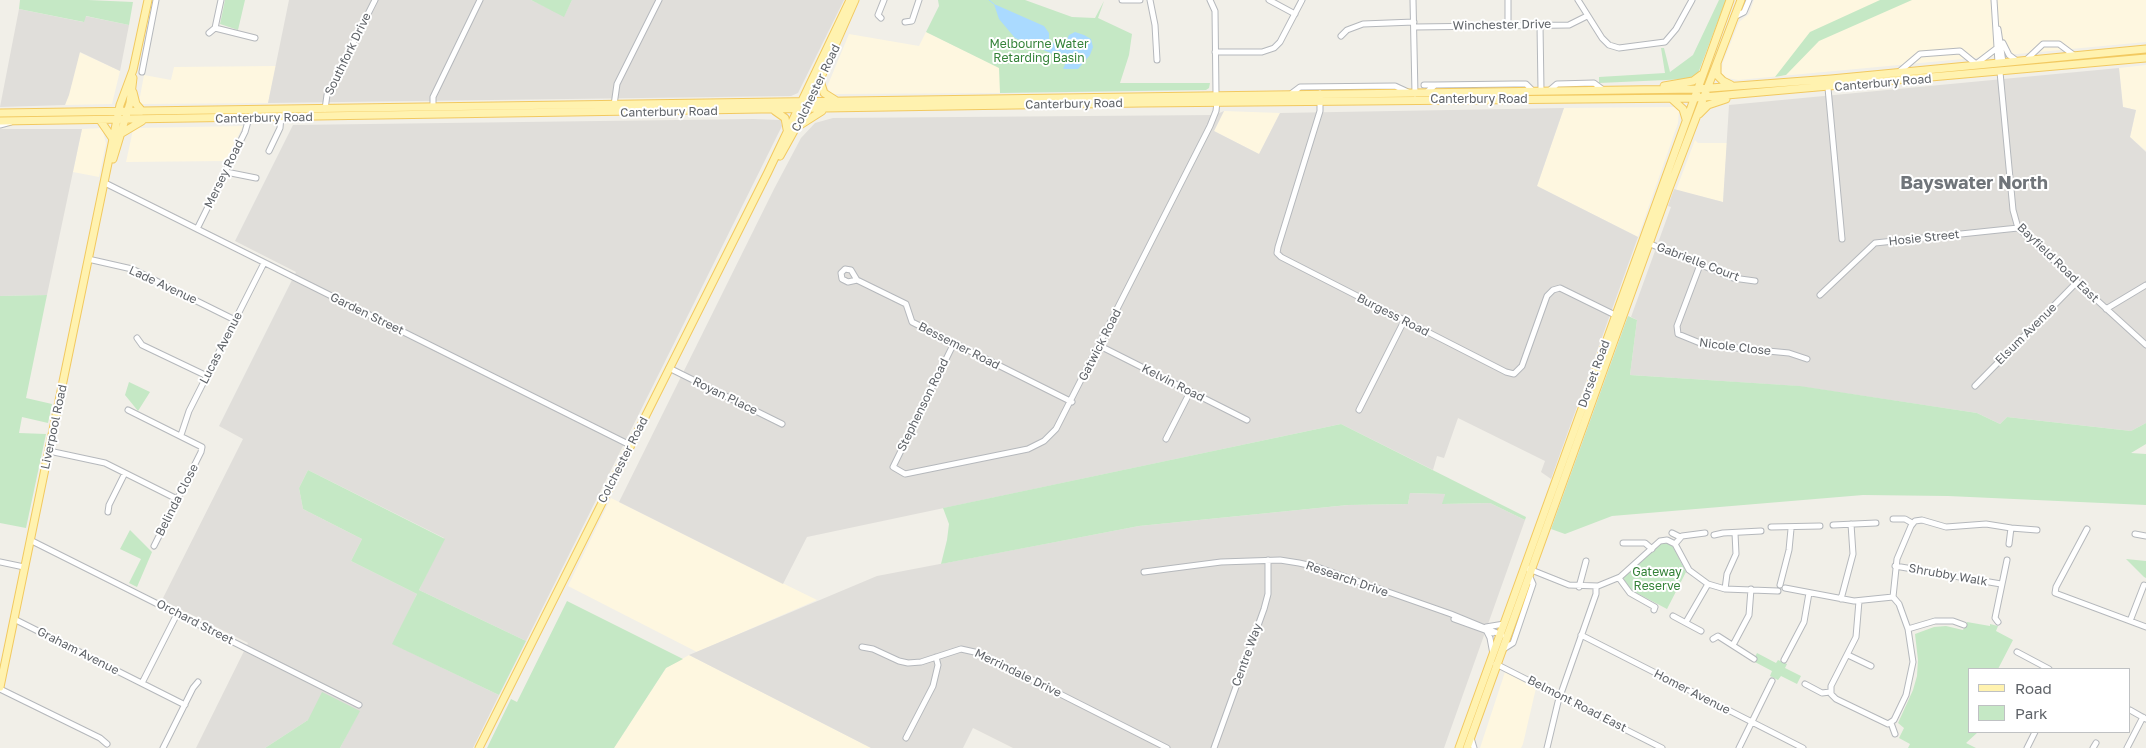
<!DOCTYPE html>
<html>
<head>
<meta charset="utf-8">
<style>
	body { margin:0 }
	#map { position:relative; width:2146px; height:748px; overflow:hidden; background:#f1efe8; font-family:"Golos Text",sans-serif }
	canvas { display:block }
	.legend { position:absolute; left:1968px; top:668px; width:162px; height:65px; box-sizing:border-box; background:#fff; border:1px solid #bfc1c3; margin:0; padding:6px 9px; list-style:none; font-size:15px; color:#5f6368 }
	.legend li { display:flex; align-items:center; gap:10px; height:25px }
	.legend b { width:25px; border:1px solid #bfc1c3 }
</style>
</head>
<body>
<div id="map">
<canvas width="2146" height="748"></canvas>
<ul class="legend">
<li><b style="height:6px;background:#fff2af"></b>Road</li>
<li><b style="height:14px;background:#c5e8c5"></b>Park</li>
</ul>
</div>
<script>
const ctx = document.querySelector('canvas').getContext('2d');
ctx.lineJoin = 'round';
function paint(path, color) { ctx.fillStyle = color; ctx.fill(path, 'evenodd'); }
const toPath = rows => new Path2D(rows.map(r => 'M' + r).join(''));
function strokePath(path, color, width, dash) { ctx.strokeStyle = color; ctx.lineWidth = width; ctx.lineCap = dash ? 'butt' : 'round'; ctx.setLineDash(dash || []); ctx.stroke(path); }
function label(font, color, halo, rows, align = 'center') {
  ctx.font = font + ' "Golos Text",sans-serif'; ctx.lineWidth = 4; ctx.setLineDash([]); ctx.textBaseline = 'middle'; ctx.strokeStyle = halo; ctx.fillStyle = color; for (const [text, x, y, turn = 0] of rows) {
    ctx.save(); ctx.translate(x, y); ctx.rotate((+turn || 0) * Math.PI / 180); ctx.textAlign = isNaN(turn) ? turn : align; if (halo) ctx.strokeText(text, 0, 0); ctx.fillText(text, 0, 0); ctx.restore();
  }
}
const commercial = toPath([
	[1754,0,2146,0,2146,42,1738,80,1727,78,1721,73,1723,62,1739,22,1749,14],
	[926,32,1000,68,1000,93,834,94,830,92,827,87,849,34,919,46],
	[79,52,120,71,112,104,65,105,69,94],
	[2146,65,2146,151,2130,137,2136,110,2123,107,2119,68],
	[276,66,268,103,140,104,139,102,144,75,171,80,174,67],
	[1674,107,1679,111,1678,123,1638,237,1537,186,1564,108],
	[1224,111,1280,113,1259,154,1214,131],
	[243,126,226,161,126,162,133,130,135,128],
	[102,128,106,143,99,177,73,172,82,129],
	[1695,140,1698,143,1727,143,1723,202,1676,190],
	[611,498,721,553,817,600,697,652,568,586],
	[689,655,871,748,614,748,666,668],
	[1505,672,1536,688,1523,744,1521,748,1480,748]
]);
const industrial = toPath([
	[289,0,531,0,564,16,572,0,844,0,798,93,791,96,268,103],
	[19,9,83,22,85,16,129,25,120,71,80,52,69,95,65,105,0,107],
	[2119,68,2123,107,2136,110,2130,137,2146,152,2146,423,2131,431,2007,417,2000,424,1977,413,1797,386,1630,375,1637,320,1631,317,1671,207,1668,206,1674,189,1723,202,1729,105],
	[1564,108,1537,186,1638,237,1551,479,1541,472,1545,461,1458,418,1444,458,1437,456,1433,470,1341,424,807,537,783,584,619,502,774,189,801,138,815,123,833,118,1215,115,1224,111,1214,131,1259,154,1280,113],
	[753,119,781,120,782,126,526,641,419,590,444,538,308,470,299,488,303,509,362,539,351,561,417,594,393,644,499,695,473,748,340,748,359,711,308,720,265,748,196,748,248,643,162,600,243,439,219,426,296,272,235,241,293,125],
	[0,129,82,129,47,295,0,296],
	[1410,493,1445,494,1443,504,1490,503,1525,520,1444,748,1013,748,973,728,963,748,871,748,689,655,877,576,1139,526,1348,505,1408,504]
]);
const green = toPath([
	[20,0,88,0,133,2,129,25,86,16,84,22,19,9],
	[225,0,245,0,238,30,220,24],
	[531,0,572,0,564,17],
	[938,0,1025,0,1072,17,1095,18,1104,1,1098,18,1132,34,1129,55,1120,83,1210,83,1209,88,1206,90,1000,93,999,68,926,32,939,6],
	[1719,0,1726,0,1697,76,1688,79,1599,83,1599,77,1665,73,1661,48,1664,48,1670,72,1693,55],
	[1880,0,1912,0,1819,41,1786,75,1775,77,1810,32],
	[47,295,26,398,52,404,48,423,22,417,19,433,46,434,26,528,0,523,0,296],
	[1628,316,1637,320,1630,375,1800,386,1977,413,2000,424,2007,417,2131,431,2146,423,2146,444,2131,453,2146,454,2146,505,1948,496,1863,495,1612,516,1565,534,1551,529],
	[129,382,150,392,138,411,125,395],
	[1341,424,1526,517,1525,520,1490,503,1442,504,1445,494,1410,493,1408,504,1348,505,1139,526,941,564,947,540,949,524,943,508],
	[308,470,445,539,419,590,526,641,499,695,392,644,417,594,351,561,362,539,303,509,299,488],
	[130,530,152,552,137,587,129,583,141,559,120,549],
	[1667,542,1672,545,1686,572,1667,609,1631,590,1623,578,1662,543],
	[2126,559,2146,561,2146,578,2144,577],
	[567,601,683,659,666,668,614,748,487,748,511,699,517,702],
	[1967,622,1990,626,1990,624,1998,626,1996,631,2013,640,1998,669,1970,669,1970,732,1978,732,1966,743,1976,748,1908,748,1910,744,1899,738,1904,728,1898,723,1913,690,1917,676,1918,660,1915,634,1934,627,1946,626,1963,630],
	[1757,653,1776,663,1778,660,1787,664,1785,668,1801,676,1797,684,1781,676,1778,680,1770,676,1772,671,1753,661],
	[322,692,360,711,340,748,265,748,308,720]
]);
const water = toPath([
	[994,4,1044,26,1049,33,1049,40,1056,45,1063,47,1069,35,1075,32,1084,35,1091,39,1093,47,1090,55,1078,69,1063,69,1067,60,1015,38,999,19]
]);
const stream = toPath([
	[989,0,994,4]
]);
const minor = toPath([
	[1122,0,1140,0],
	[1150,0,1155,25,1157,60],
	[1210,0,1215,11,1216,94],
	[1269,0,1295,14],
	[1413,0,1415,94],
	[1508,0,1508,25],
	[1578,0,1602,38,1609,45,1619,48,1665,42,1676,29,1692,0],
	[1994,0,1998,63],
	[1734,17,1744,12,1749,0],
	[881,18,878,15,884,0],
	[905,22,912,21,919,0],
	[1540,25,1541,90],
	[1415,27,1569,25,1587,16],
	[215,28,255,38],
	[1998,29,2003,62],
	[209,33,215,28,221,0],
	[1341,36,1347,30,1363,24,1414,22],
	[2003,43,2009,55,2017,61],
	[1215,52,1262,52,1274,48,1280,42,1302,0],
	[2026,60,2043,44,2059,44,2075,56],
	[1900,71,1920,54,1960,51,1976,64,1997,48],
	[142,72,156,0],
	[2000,72,2013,210,2018,228,2146,345],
	[1424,85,1435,85],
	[1828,88,1842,239],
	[1550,90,1557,84,1594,83,1602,89],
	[1427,92,1435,85,1514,84,1526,84,1532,90],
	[1292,93,1300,87,1395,86,1408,92],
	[1320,93,1320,111,1278,247,1277,253,1281,257,1506,372,1514,374,1522,366,1547,296,1553,290,1560,288,1615,315],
	[614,105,617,84,659,0],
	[433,107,433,97,480,0],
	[325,109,327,95,375,0],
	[0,125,11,122],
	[269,151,280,128,281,117],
	[226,172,256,178],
	[105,183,630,445],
	[197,229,245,132,249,118],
	[1648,243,1733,278,1755,281],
	[88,259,132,269,235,320],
	[1700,265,1677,326,1678,334,1705,345,1789,353,1807,359],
	[857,280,848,282,842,279,841,273,845,269,851,270,857,280,906,304,912,322,1072,402],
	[1820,295,1875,243,2018,228],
	[2106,309,2146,285],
	[137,338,142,345,207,376],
	[954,343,893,467,905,474,1028,449,1044,441,1056,429,1210,126,1216,111,1217,102],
	[1100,346,1247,420],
	[669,368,782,424],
	[1975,386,2076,283],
	[128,410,202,447,201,452,154,546],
	[1359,410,1404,321],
	[181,435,189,411,264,263],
	[1166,439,1190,392],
	[49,451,105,463,177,499],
	[108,512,109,505,125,473],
	[1893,519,1905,519,1912,523],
	[1833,525,1876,523],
	[1771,527,1820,526],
	[2011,528,2037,530],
	[2087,529,2056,587,2055,593,2146,627],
	[1672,533,1680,537],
	[2135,534,2146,536],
	[1714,535,1723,533,1761,531],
	[30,540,359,705],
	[1623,543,1645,543,1652,549],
	[1675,544,1682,536,1705,533],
	[0,562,24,567],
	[1895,566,2001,584],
	[1524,567,1569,585,1598,586,1620,577,1660,541,1667,540,1675,544,1689,570,1708,584,1725,589,1778,591],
	[1144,572,1221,562,1280,560,1299,563,1317,567,1451,614,1502,635],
	[1619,578,1630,593,1655,607,1654,610],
	[1780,585,1789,550,1791,529],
	[1579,587,1586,561],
	[1785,588,1854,601,1893,597],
	[1725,589,1727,574,1736,554,1735,533],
	[1893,597,1897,559,1911,526,1915,521,1922,520,1946,527,1986,524,2011,528,2009,544],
	[1841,599,1853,554,1851,524],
	[1859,601,1856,637,1831,686,1831,694,1836,699,1888,724,1894,720,1906,695,1913,662,1908,629,1899,604,1893,597],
	[1673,616,1701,631],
	[14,619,185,705],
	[1454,619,1493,633],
	[2130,621,2144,585],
	[1686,622,1708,584],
	[1998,622,1995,618,2007,560],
	[1486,627,1504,624],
	[1908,629,1935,621,1953,621,1964,625],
	[1487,632,1490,638,1493,654],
	[1581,635,1803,748],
	[1713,639,1718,636,1754,659],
	[1733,645,1749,615,1751,589],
	[862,647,873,649,899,661,908,663,921,662,961,649,979,653,1167,748],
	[1502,650,1513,643,1533,584,1529,575],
	[2017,652,2049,669],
	[1848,655,1871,666],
	[1784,660,1804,622,1809,593],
	[1496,664,1662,748],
	[142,683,175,618],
	[1805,684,1822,693,1830,692],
	[0,689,100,738,107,744],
	[2130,710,2146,719],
	[1891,723,1895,734],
	[906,738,933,686,938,665,936,657],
	[1471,738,1474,748],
	[163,748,193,688,198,682],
	[1214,748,1264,609,1268,594,1268,560],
	[1547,748,1558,702,1596,594,1596,587],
	[1739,748,1772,681],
	[2027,748,2035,732],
	[2093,748,2096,743],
	[2127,748,2143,717]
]);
const major = toPath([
	[1717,64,1717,75,1723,81,1731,85],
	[820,81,824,93,835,100],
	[1664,86,1693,81,1701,75],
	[133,92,136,104,142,111],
	[1672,99,1683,109,1686,119],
	[775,111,785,118,787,129],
	[0,113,1697,89,1831,79,2146,49],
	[1699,114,1708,105,1726,99],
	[100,120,113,139],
	[0,121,1142,103,1693,98,2146,58],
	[800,125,822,111],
	[122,133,142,121],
	[780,156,810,102,855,0],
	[113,159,130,103,133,78],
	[0,687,120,105,133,70,148,0],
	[479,748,768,172,850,0],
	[1459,748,1730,0],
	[1467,748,1668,191,1741,0]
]);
const streetNames = [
	["Winchester Drive",1502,25,-1],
	["Southfork Drive",348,54,-64],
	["Canterbury Road",1883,83,-5],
	["Colchester Road",816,88,-64],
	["Canterbury Road",1479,99],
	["Canterbury Road",1074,104,-1],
	["Canterbury Road",669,112,-1],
	["Canterbury Road",264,118,-1],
	["Mersey Road",224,174,-64],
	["Hosie Street",1924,238,-6],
	["Gabrielle Court",1698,262,21],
	["Bayfield Road East",2058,263,44],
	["Lade Avenue",163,285,25],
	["Garden Street",367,314,26],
	["Burgess Road",1393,315,27],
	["Elsum Avenue",2026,334,-45],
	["Gatwick Road",1100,345,-63],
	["Bessemer Road",959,346,27],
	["Nicole Close",1735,347,7],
	["Lucas Avenue",221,348,-63],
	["Dorset Road",1594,374,-70],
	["Kelvin Road",1173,383,27],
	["Royan Place",725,396,26],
	["Stephenson Road",923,405,-64],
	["Liverpool Road",54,427,-78],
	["Colchester Road",623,460,-63],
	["Belinda Close",177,500,-63],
	["Shrubby Walk",1948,575,10],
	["Research Drive",1347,579,19],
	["Orchard Street",195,622,27],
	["Graham Avenue",78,651,27],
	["Centre Way",1247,655,-70],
	["Merrindale Drive",1018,673,26],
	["Homer Avenue",1692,692,27],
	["Belmont Road East",1577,704,27]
];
const parkNames = [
	["Melbourne Water",1039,44],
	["Retarding Basin",1039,58],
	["Gateway",1657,572],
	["Reserve",1657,586]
];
const districtNames = [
	["Bayswater North",1974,183]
];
paint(commercial, '#fef7e0');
paint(industrial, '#e0deda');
paint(green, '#c5e8c5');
paint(water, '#aadaff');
strokePath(stream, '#aadaff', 1);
strokePath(minor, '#b5b8bc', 7);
strokePath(major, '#f2c960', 9);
strokePath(minor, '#fff', 5);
strokePath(major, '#fff2af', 7);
label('12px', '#5f6368', '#fff', streetNames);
label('12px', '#348238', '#fff', parkNames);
label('bold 18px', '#70757a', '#fff', districtNames);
</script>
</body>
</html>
